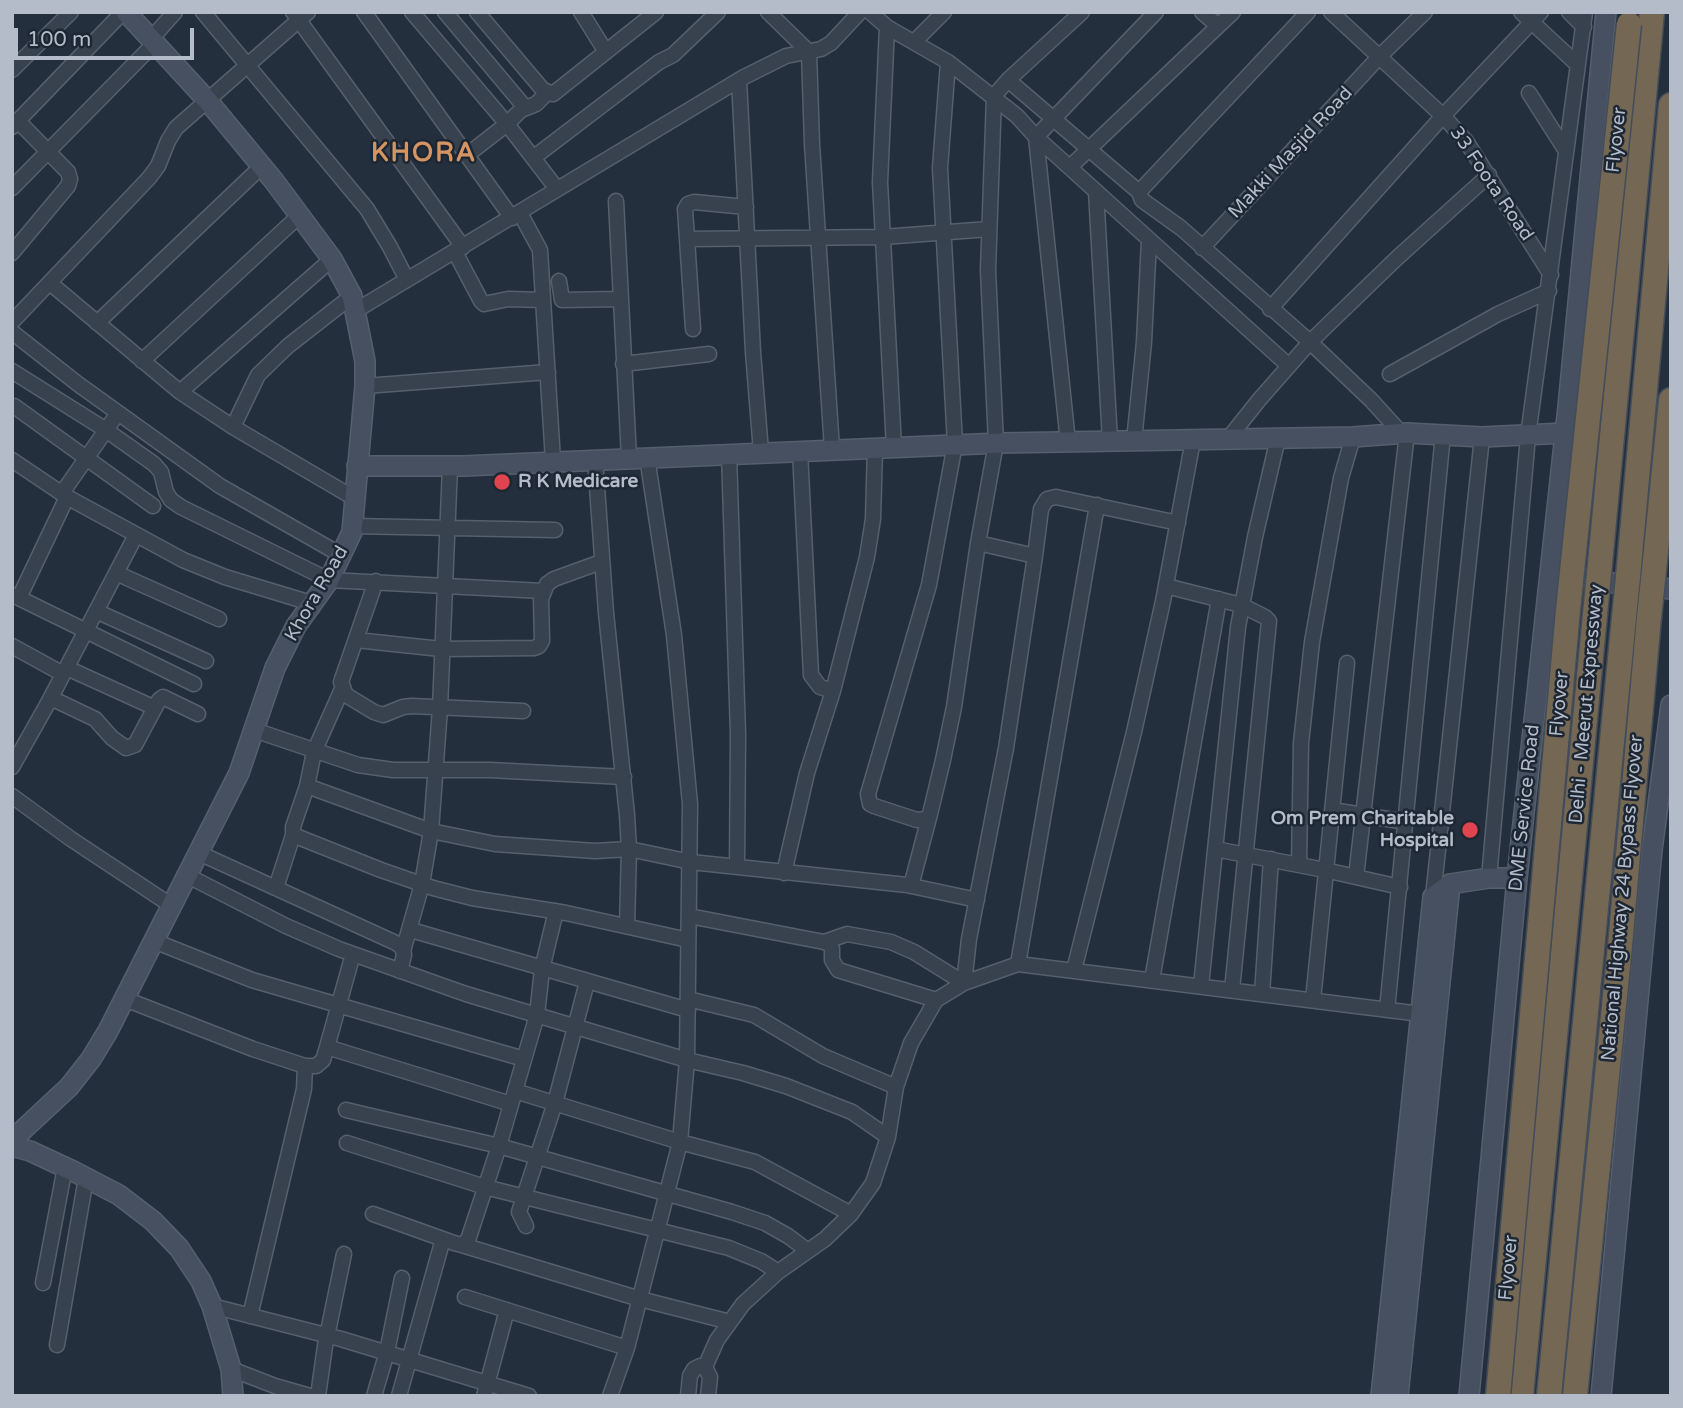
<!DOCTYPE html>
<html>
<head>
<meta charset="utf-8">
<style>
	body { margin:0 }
	#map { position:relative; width:1683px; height:1408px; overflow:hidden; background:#242f3e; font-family:"Varela Round",sans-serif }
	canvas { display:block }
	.frame { position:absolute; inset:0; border:14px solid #b4bcc9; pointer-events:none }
	.scale { position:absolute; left:14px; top:28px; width:180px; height:32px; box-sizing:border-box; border:4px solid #b4bcc9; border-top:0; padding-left:9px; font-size:21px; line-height:24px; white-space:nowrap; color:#b4bcc9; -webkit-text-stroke:5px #1d2633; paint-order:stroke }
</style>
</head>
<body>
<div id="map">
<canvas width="1683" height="1408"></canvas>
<div class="frame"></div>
<div class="scale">100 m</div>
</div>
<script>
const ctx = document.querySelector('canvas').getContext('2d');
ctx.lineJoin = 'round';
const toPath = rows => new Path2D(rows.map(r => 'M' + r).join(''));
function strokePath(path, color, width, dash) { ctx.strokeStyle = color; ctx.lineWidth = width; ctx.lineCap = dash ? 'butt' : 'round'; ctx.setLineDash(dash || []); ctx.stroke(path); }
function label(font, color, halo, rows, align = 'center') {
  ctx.font = font + ' "Varela Round",sans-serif'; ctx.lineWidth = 5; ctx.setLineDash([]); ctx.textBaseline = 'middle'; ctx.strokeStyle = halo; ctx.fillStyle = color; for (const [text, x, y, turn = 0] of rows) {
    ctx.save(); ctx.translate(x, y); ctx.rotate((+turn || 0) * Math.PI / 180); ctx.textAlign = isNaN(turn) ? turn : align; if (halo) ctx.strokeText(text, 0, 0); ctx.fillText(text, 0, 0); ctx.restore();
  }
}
const street = toPath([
	[203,12,367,209,390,247,407,280],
	[293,12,463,247],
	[364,12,512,218],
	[412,12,507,124,557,189],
	[445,12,523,105,521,110,507,124,467,155],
	[477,12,543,90,553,94,656,12],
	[581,12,606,52],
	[768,12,809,52,812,144,832,449],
	[870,12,887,27,948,62,1017,116,1036,137,1289,366],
	[1202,12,1218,26],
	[1331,12,1443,116,1466,141,1551,275],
	[1521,12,1578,65],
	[1569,12,1584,27],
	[887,27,880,182,894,447],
	[151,39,175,12],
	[915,41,944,12],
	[948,62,940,168,955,444,929,585,868,794,870,804,874,806,917,820,926,819,930,814,943,760,954,707,978,543,996,443,988,270,994,96,1008,80,1082,12],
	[12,70,71,12],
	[739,80,753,352,761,452],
	[1008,80,1139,192,1142,200,1181,228,1310,342,1371,400,1401,433],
	[1529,93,1566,151],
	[521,110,536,104,547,93],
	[12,127,123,12],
	[533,158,659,62,673,55,718,12],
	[1070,167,1233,12],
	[12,188,155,43],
	[1096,191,1110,441],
	[1139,192,1308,12],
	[616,201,629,458],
	[520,213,540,250,553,461],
	[688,239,883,237,989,229],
	[1202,248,1379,57,1425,12],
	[455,252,481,301,484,304,508,299,543,300],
	[12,253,68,186,70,179,68,172,18,121],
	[559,281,562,300,620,299],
	[50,283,180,392,233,427,354,498],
	[1270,309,1443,116,1541,12],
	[355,311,744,77,786,56,821,49,831,43,860,12],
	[12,322,149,178,158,166,168,141,176,128,308,12],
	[97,323,262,166],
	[693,329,685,209,688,204,694,202,746,207],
	[12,332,78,384,220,486,341,555],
	[142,361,300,215],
	[623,364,709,354],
	[12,371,106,430,154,464,161,472,166,492,171,500,181,507,329,580,543,591],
	[1390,374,1498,314,1549,291],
	[365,386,548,372],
	[180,392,332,259],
	[14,406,153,506],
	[233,427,258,375,288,346,352,296],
	[1228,439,1259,400,1310,342,1397,258,1489,175],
	[1134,441,1144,342,1149,240],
	[1068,442,1036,137,1156,12],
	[800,451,811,675,820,687,833,691],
	[729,454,738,734,737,867],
	[595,459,606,613,627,815,629,849,627,926],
	[12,460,67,497,183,560,225,577,311,603],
	[62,493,118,413],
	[352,526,555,530],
	[1035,556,1041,509,1047,499,1056,497,1178,523],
	[116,573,219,619],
	[376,581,341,682,346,695,374,712,383,715,403,707,412,706,523,711],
	[1166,586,1241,605,1265,617,1269,621,1232,990],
	[12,595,19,598,67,497],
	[19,598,194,684],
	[96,611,206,661],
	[356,640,441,649,534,648,539,646,542,641,541,599,547,584,554,579,601,562],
	[12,646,63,674],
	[67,668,155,708],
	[51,698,95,719,112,738,126,748,135,745,159,700,163,697,198,714],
	[254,730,358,765,393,770,490,770,624,777],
	[12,767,48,703,136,535],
	[307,786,431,831,495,844,595,851,629,849,691,862,907,885,977,900],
	[12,796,71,839,172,906],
	[1332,810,1406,822],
	[293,835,381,870,433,888,472,898,566,913,688,940],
	[1215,849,1325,870,1400,887],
	[199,853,396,943,403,948,404,955,400,971],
	[1299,865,1301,743,1312,642,1341,478,1353,437],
	[784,873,807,773,833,691,867,557,873,519,875,448],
	[188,876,286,926,339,949,466,994,687,1060,743,1073,786,1086,852,1112,888,1137],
	[1356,877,1407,433],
	[1489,878,1528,436,1585,12],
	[911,886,930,814],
	[276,888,293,835,293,827,307,786,314,752,342,689],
	[1433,897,1482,437],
	[689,916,824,942,830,944,832,949,832,960,838,970,936,1000],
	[411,930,688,1010],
	[154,941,252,980,524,1059],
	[824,942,847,934,891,942,914,952,964,983,969,939,1006,748,1035,556,978,543],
	[403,951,422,884,431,831,440,708,450,466],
	[1018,964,1097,505],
	[1074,970,1134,732,1163,601,1193,440],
	[1152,980,1219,599],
	[1201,986,1238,627,1255,537,1278,438],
	[1262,994,1271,859],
	[125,999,253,1049,305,1066,316,1066,323,1060,327,1047,353,954],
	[688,999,754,1015,823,1056,896,1087],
	[1313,1000,1347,663],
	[1387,1010,1443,434],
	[327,1047,511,1104],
	[515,1091,680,1142,755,1162,851,1214],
	[346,1110,499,1146,732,1212,765,1223,788,1236,808,1251],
	[347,1143,485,1187,729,1248,761,1261,778,1272],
	[373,1214,454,1243,462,1245,468,1240,499,1146,537,1015,542,969,556,911],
	[526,1226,519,1212,555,1103,587,982],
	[462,1245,640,1299,730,1322],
	[43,1283,65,1167],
	[465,1297,627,1348],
	[212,1306,341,1339,529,1396],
	[250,1316,304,1089,305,1066],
	[57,1345,86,1178],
	[705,1367,717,1340,743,1304,778,1272,825,1239,851,1214,873,1183,888,1137,896,1087,911,1043,936,1000,964,983,1018,964,1421,1014],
	[231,1369,275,1386,310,1396],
	[318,1396,325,1346,344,1254],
	[374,1396,387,1352,402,1278],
	[399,1396,443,1239],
	[484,1396,507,1310],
	[610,1396,627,1348,680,1142,687,1060,690,804,674,635,647,457],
	[688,1396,690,1376,694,1369,700,1366,705,1367,710,1377,708,1396]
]);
const secondary = toPath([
	[357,466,463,466,1001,443,1353,437,1407,433,1482,437,1565,433],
	[1558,577,1671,589],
	[12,1140,69,1087,91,1059,108,1031,239,773,275,668,296,626,329,580,352,532,365,386,365,361,352,296,332,259,274,181,207,100,126,12],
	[12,1146,30,1151,73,1171,119,1195,153,1221,179,1248,201,1281,212,1306,231,1369,233,1396],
	[1381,1396,1433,897,1450,884,1489,878,1517,878],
	[1398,1396,1450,884],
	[1469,1396,1517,878,1568,407,1606,12],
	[1601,1396,1652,850,1671,705]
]);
const highway = toPath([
	[1599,574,1652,12],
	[1628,577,1671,105],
	[1653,580,1671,400],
	[1521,1396,1595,614],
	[1549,1396,1624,617],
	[1575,1396,1620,946,1649,617]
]);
const highwayBridge = toPath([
	[1595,614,1599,574],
	[1624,617,1628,577],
	[1649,617,1653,580],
	[1498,1396,1568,610,1629,24]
]);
const markers = [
	[502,482,9,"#e0444e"],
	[1470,830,9,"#e0444e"]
];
const streetNames = [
	["Flyover",1617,140,-84],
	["Makki Masjid Road",1291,153,-47],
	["33 Foota Road",1491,184,56],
	["Khora Road",317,594,-60],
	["Flyover",1560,704,-85],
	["Delhi - Meerut Expressway",1587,704,-85],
	["DME Service Road",1525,808,-84],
	["National Highway 24 Bypass Flyover",1623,898,-85],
	["Flyover",1509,1268,-85]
];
const poiNames = [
	["R K Medicare",518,482],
	["Om Prem Charitable",1454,819,"right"],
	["Hospital",1454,841,"right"]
];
const districtNames = [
	["KHORA",424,154]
];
strokePath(street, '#565f6c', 17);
strokePath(secondary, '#565f6c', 22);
strokePath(highway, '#434c59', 27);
strokePath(street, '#38414e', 14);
strokePath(secondary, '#465061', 19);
strokePath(highway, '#746855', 24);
strokePath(highwayBridge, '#434c59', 27, []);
strokePath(highwayBridge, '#746855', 24);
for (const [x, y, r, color] of markers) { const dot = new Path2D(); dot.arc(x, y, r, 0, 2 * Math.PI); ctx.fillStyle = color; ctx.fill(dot); strokePath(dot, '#1d2633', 2.5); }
label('19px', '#b4bcc9', '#1d2633', streetNames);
label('bold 19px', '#b4bcc9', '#1d2633', poiNames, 'left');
ctx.letterSpacing = '2px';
label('bold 26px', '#d59563', '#1d2633', districtNames);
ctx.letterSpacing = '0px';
</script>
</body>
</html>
